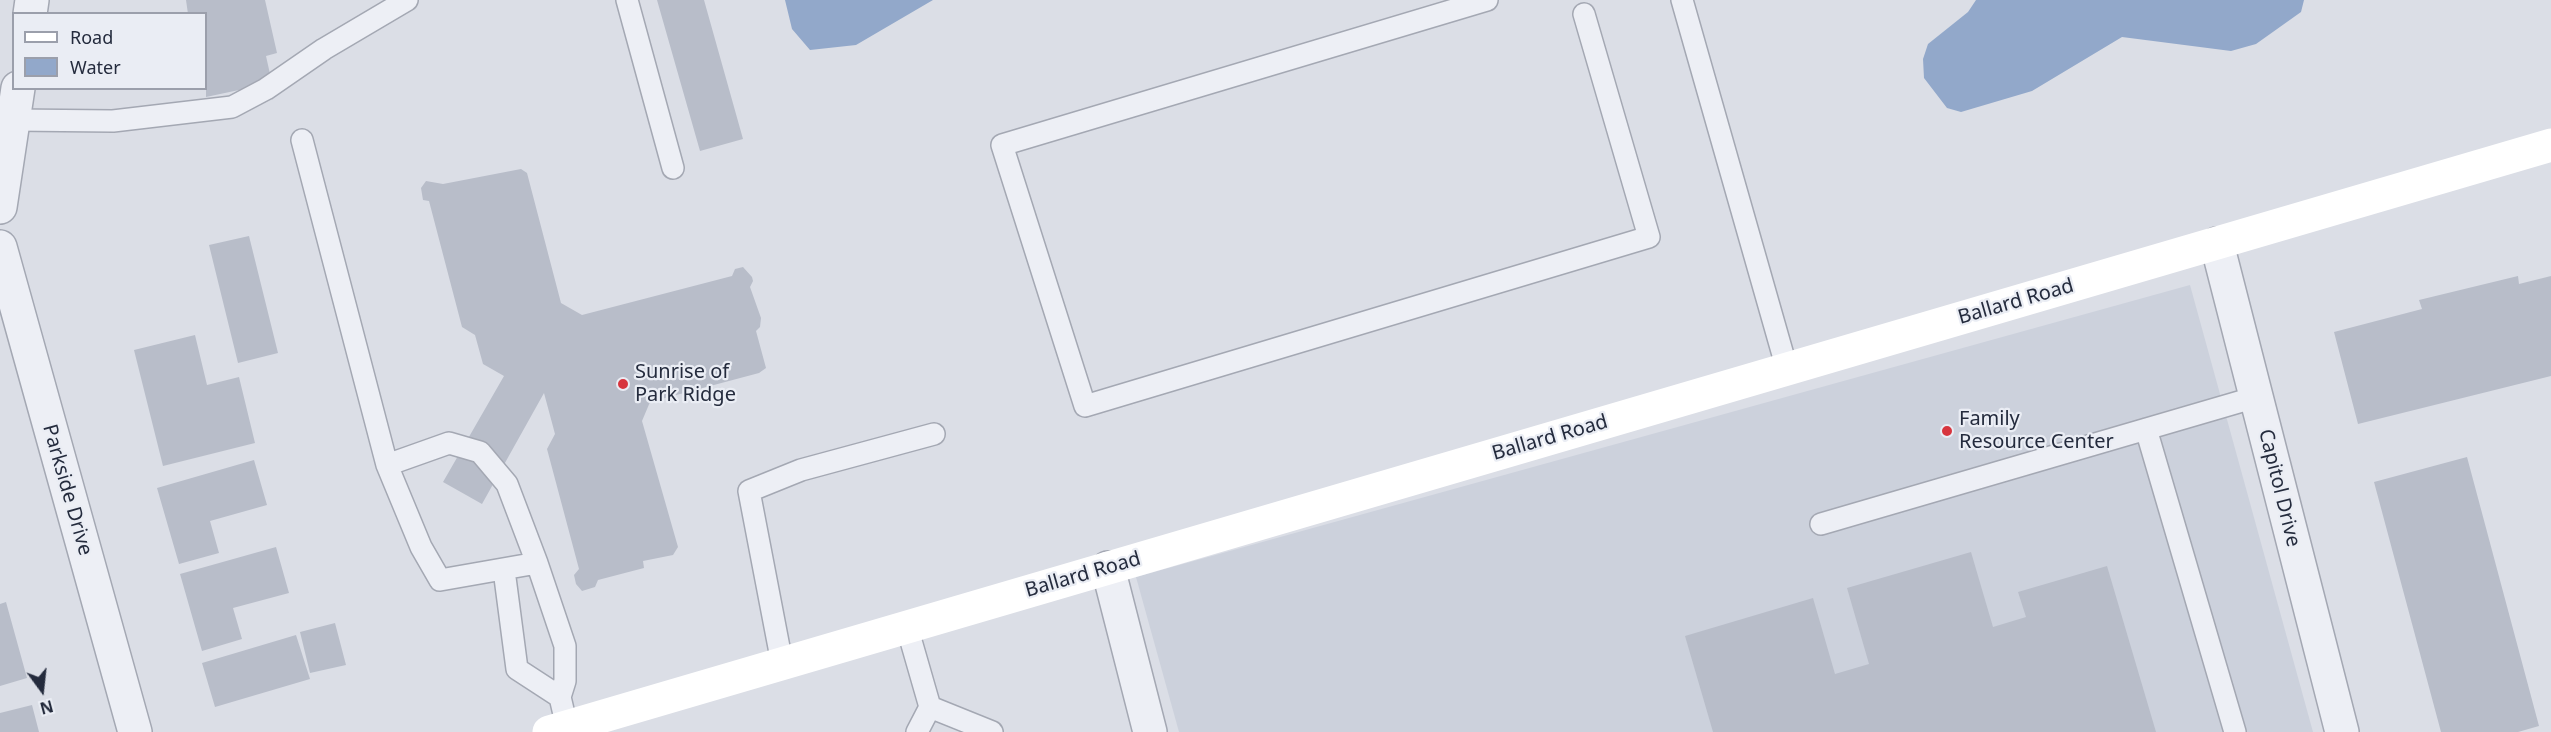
<!DOCTYPE html>
<html>
<head>
<meta charset="utf-8">
<style>
	body { margin:0 }
	#map { position:relative; width:2551px; height:732px; overflow:hidden; background:#dbdee6; font-family:"Noto Sans",sans-serif }
	canvas { display:block }
	.legend { position:absolute; left:12px; top:12px; width:195px; height:78px; box-sizing:border-box; background:#eaedf4; border:2px solid #9b9fab; margin:0; padding:8px 10px; list-style:none; font-size:18px; color:#242b3d }
	.legend li { display:flex; align-items:center; gap:12px; height:30px }
	.legend b { width:30px; border:2px solid #9b9fab }
	.north { position:absolute; left:12px; top:660px; width:60px; height:60px; -webkit-text-stroke:4px #eaedf4; paint-order:stroke; rotate:165deg; font-size:16px; font-weight:700; line-height:24px; text-align:center; color:#242b3d }
	.north::after { content:''; display:block; margin:auto; width:21px; height:27px; background:#242b3d; clip-path:polygon(50% 0,100% 100%,50% 72%,0 100%) }
</style>
</head>
<body>
<div id="map">
<canvas width="2551" height="732"></canvas>
<ul class="legend">
<li><b style="height:8px;background:#fff"></b>Road</li>
<li><b style="height:16px;background:#92a8ca"></b>Water</li>
</ul>
<div class="north">N</div>
</div>
<script>
const ctx = document.querySelector('canvas').getContext('2d');
ctx.lineJoin = 'round';
function paint(path, color) { ctx.fillStyle = color; ctx.fill(path, 'evenodd'); }
const toPath = rows => new Path2D(rows.map(r => 'M' + r).join(''));
function strokePath(path, color, width, dash) { ctx.strokeStyle = color; ctx.lineWidth = width; ctx.lineCap = dash ? 'butt' : 'round'; ctx.setLineDash(dash || []); ctx.stroke(path); }
function label(font, color, halo, rows, align = 'center') {
  ctx.font = font + ' "Noto Sans",sans-serif'; ctx.lineWidth = 4.5; ctx.setLineDash([]); ctx.textBaseline = 'middle'; ctx.strokeStyle = halo; ctx.fillStyle = color; for (const [text, x, y, turn = 0] of rows) {
    ctx.save(); ctx.translate(x, y); ctx.rotate((+turn || 0) * Math.PI / 180); ctx.textAlign = isNaN(turn) ? turn : align; if (halo) ctx.strokeText(text, 0, 0); ctx.fillText(text, 0, 0); ctx.restore();
  }
}
const built = toPath([
	[2190,285,2313,732,1179,732,1136,577]
]);
const water = toPath([
	[785,0,933,0,856,45,810,50,792,29],
	[1976,0,2304,0,2301,12,2256,44,2231,51,2122,37,2032,91,1961,112,1947,108,1924,78,1923,59,1928,44,1968,12]
]);
const building = toPath([
	[186,0,265,0,277,53,266,56,272,83,206,97,206,14,188,14],
	[657,0,704,0,743,139,700,151],
	[521,169,527,173,561,303,582,315,732,276,735,269,743,267,752,277,753,281,750,287,761,318,760,327,756,331,766,368,759,373,650,402,642,421,678,547,673,555,643,561,644,568,598,580,595,587,582,591,576,584,574,575,579,569,547,449,555,434,544,393,482,504,443,482,504,376,483,364,475,335,462,327,429,201,423,200,421,188,426,181,443,184],
	[249,236,278,353,238,363,209,245],
	[2518,276,2519,284,2551,276,2551,376,2358,424,2334,332,2422,309,2419,300],
	[195,335,207,385,239,377,255,443,163,466,134,350],
	[2467,457,2539,726,2518,732,2441,732,2374,482],
	[254,460,267,505,210,521,219,553,179,564,157,488],
	[276,547,289,593,233,608,242,639,202,651,180,574],
	[1971,552,1993,627,2026,617,2018,592,2107,566,2156,732,1713,732,1685,636,1813,598,1835,674,1869,664,1847,588],
	[6,602,27,678,0,686,0,604],
	[335,623,346,665,310,673,300,632],
	[296,635,310,679,215,707,202,663],
	[32,705,39,732,0,732,0,713]
]);
const lane = toPath([
	[627,0,673,168],
	[1487,0,1002,145,1085,406,1649,237,1584,14],
	[1682,0,1787,369],
	[13,120,113,121,232,107,266,89,324,49,407,0],
	[302,140,387,465,421,547,440,580,537,563,565,646,565,681,560,697,567,727],
	[2146,429,2235,732],
	[387,465,449,443,480,452,507,484,537,563],
	[1821,524,2256,397],
	[504,570,517,669,560,697],
	[907,627,930,707,917,732],
	[782,663,749,491,801,470,934,434],
	[930,707,992,732]
]);
const street = toPath([
	[30,14,32,0],
	[0,207,18,88],
	[2217,244,2342,732],
	[0,247,135,732],
	[1108,568,1150,732]
]);
const secondary = toPath([
	[549,732,2551,145]
]);
const markers = [
	[623,384,6,"#d7353e"],
	[1947,431,6,"#d7353e"]
];
const streetNames = [
	["Ballard Road",2016,302,-16],
	["Ballard Road",1550,438,-16],
	["Capitol Drive",2279,488,76],
	["Parkside Drive",67,490,74],
	["Ballard Road",1083,575,-16]
];
const poiNames = [
	["Sunrise of",635,372],
	["Park Ridge",635,395],
	["Family",1959,419],
	["Resource Center",1959,442]
];
paint(built, '#ccd1dc');
paint(water, '#92a8ca');
paint(building, '#b8bdc9');
strokePath(lane, '#a4a8b3', 24);
strokePath(street, '#a4a8b3', 36);
strokePath(lane, '#edeff5', 21);
strokePath(street, '#edeff5', 33);
strokePath(secondary, '#fff', 33);
for (const [x, y, r, color] of markers) { const dot = new Path2D(); dot.arc(x, y, r, 0, 2 * Math.PI); ctx.fillStyle = color; ctx.fill(dot); strokePath(dot, '#eaedf4', 2); }
label('20px', '#242b3d', '#eaedf4', streetNames);
label('20px', '#242b3d', '#eaedf4', poiNames, 'left');
</script>
</body>
</html>
